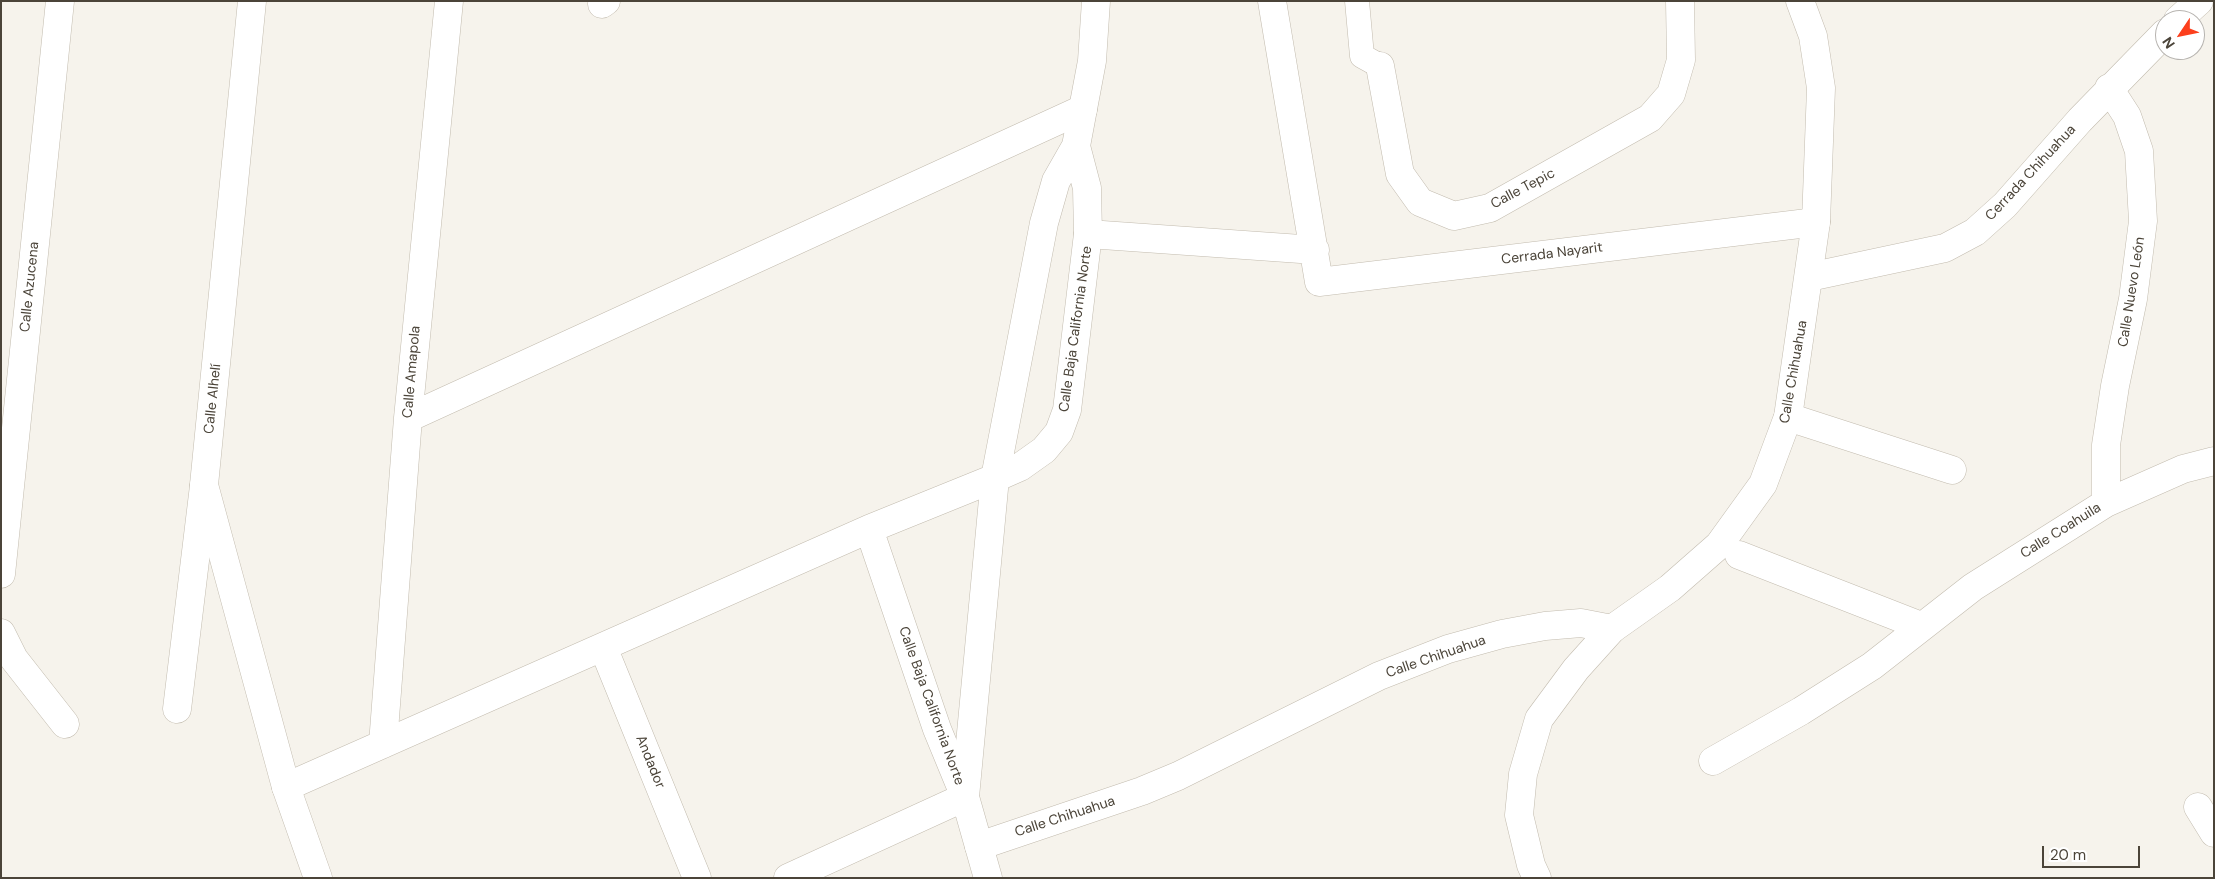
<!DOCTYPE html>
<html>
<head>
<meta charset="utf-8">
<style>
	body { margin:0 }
	#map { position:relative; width:2215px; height:879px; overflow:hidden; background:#f6f3ec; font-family:"DM Sans",sans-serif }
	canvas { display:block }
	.frame { position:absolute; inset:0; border:2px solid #4b4439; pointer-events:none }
	.north { position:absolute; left:2155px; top:10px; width:50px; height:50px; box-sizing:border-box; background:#fff; border:1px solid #b7b4b0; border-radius:50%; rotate:236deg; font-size:14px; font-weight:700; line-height:20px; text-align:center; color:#4b4439 }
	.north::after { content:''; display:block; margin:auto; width:18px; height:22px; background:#fc3f1d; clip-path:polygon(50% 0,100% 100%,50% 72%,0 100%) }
	.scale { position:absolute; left:2042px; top:846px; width:98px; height:22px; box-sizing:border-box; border:2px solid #4b4439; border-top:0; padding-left:6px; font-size:15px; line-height:18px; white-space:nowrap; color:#4b4439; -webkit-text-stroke:4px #fff; paint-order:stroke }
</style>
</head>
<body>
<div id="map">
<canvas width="2215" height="879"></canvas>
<div class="frame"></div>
<div class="north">N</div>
<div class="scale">20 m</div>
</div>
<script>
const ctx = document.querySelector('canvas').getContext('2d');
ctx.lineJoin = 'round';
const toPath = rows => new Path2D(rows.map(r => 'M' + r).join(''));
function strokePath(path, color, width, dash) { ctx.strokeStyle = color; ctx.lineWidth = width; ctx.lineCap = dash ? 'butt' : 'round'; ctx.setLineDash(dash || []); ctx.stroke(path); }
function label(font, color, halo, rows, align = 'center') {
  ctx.font = font + ' "DM Sans",sans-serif'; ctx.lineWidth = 4.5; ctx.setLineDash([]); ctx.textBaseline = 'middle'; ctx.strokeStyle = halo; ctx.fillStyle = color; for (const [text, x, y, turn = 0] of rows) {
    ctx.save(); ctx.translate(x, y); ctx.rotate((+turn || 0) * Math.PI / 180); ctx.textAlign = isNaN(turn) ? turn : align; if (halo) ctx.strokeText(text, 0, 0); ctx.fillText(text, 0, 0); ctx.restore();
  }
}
const pedestrian = toPath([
	[1357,1,1362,56,1380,66]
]);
const minor = toPath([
	[1272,1,1319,282,1816,222],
	[602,4,606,1],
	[2178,20,2199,1],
	[1380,66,1400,174,1420,202,1454,216,1490,208,1650,118,1671,94,1681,60,1680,1],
	[1088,234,1315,250],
	[1809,277,1945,248,1975,232,2005,205,2080,120,2165,33],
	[1788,417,1952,470],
	[408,418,1083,109],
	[2106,503,2106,445,2115,386,2133,299,2143,221,2139,151,2127,116,2109,88],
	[1739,555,1921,626],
	[1,574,60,1],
	[1,633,14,659,65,724],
	[603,647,697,878],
	[177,709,204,486],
	[383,744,408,418,449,1],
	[1713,761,1801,711,1872,666,1973,587,2106,503,2183,469,2214,461],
	[286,787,869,529,995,478],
	[2198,807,2214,833],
	[979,846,1142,791,1178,776,1379,676,1448,649,1502,634,1545,626,1581,623,1612,629],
	[788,878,965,797,937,729,869,529]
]);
const tertiary = toPath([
	[252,1,204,485,286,787,318,878],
	[995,478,1020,467,1044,450,1059,432,1067,410,1088,234,1087,188,1076,146],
	[988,878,965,797,995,478,1044,223,1056,181,1076,146,1092,61,1096,1],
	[1537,878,1531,865,1519,815,1523,774,1539,719,1576,669,1612,629,1670,588,1719,545,1763,484,1788,417,1816,222,1821,88,1813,36,1800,1]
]);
const streetNames = [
	["Cerrada Chihuahua",2031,173,-47],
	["Calle Tepic",1523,189,-28],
	["Cerrada Nayarit",1552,254,-7],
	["Calle Azucena",30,287,-84],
	["Calle Nuevo León",2132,292,-81],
	["Calle Baja California Norte",1076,329,-82],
	["Calle Amapola",412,372,-85],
	["Calle Chihuahua",1794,372,-80],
	["Calle Alhelí",213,399,-84],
	["Calle Coahuila",2061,531,-32],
	["Calle Chihuahua",1436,657,-19],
	["Calle Baja California Norte",931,706,70],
	["Andador",650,762,68],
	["Calle Chihuahua",1065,817,-18]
];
strokePath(pedestrian, '#c2bbae', 25);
strokePath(minor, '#c2bbae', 29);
strokePath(tertiary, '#c2bbae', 29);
strokePath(pedestrian, '#fff', 24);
strokePath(minor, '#fff', 28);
strokePath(tertiary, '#fff', 28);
label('14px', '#4b4439', '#fff', streetNames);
</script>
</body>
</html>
